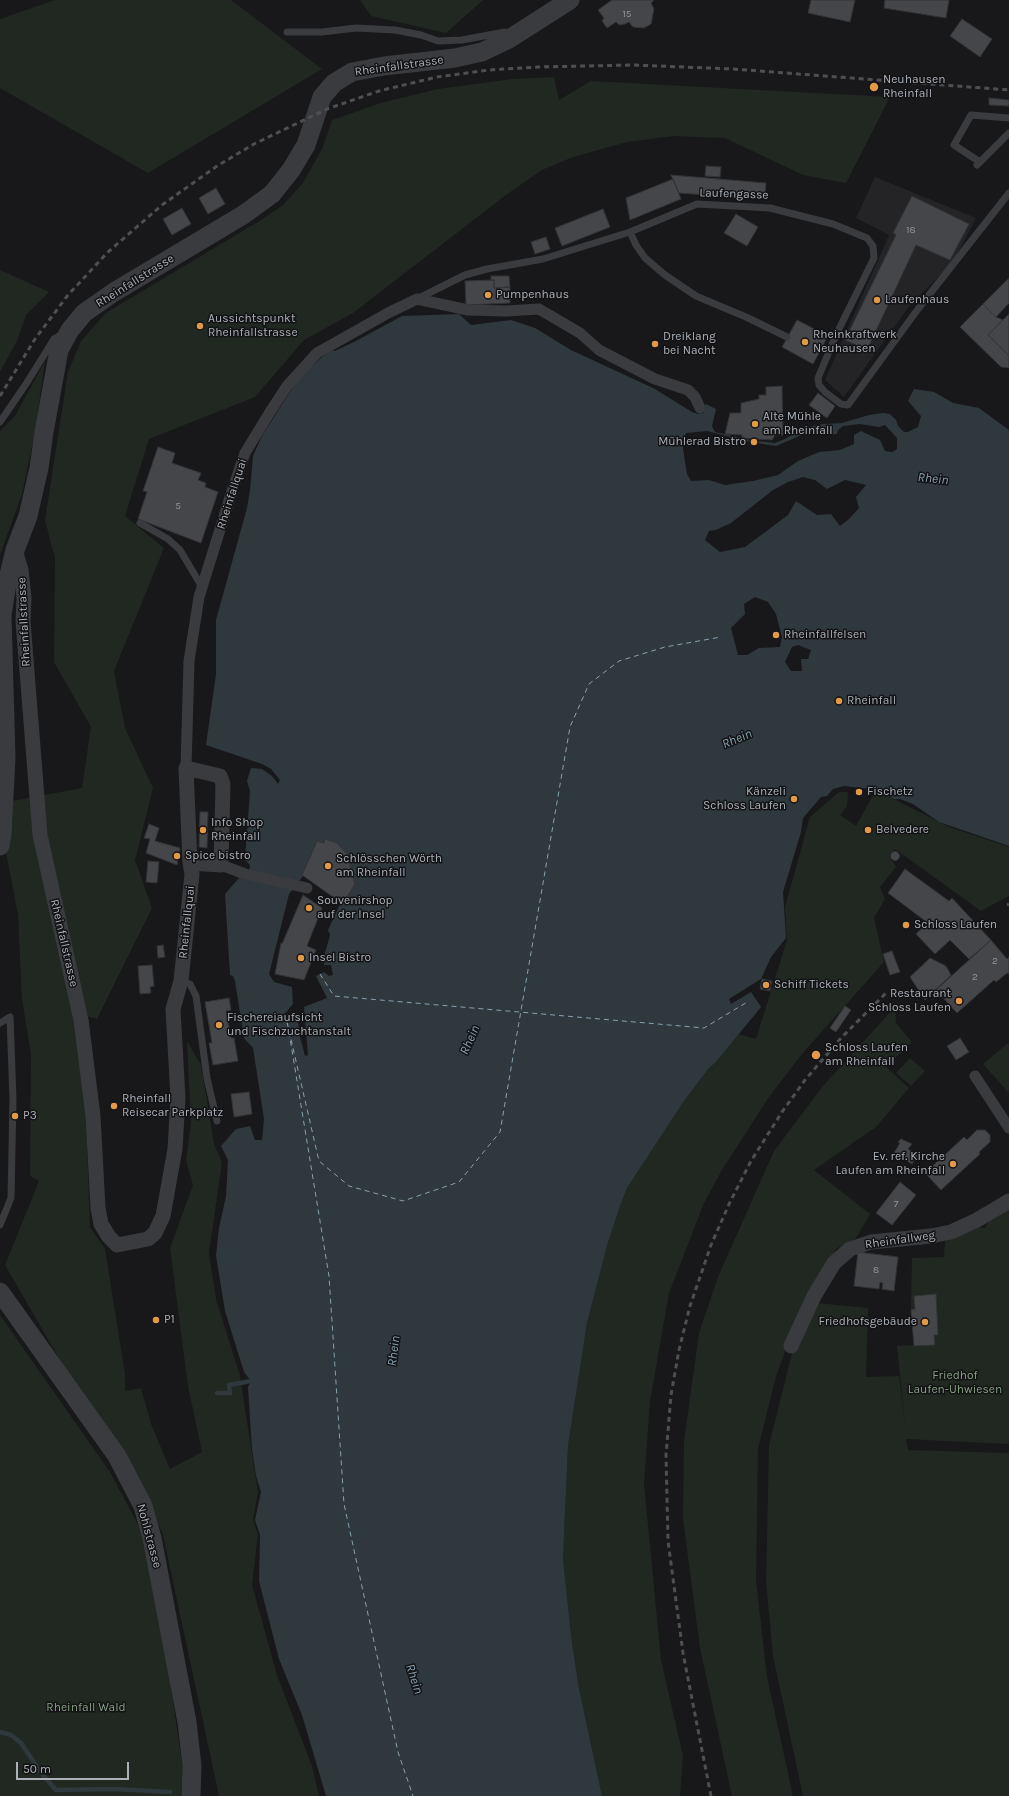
<!DOCTYPE html>
<html>
<head>
<meta charset="utf-8">
<style>
	body { margin:0 }
	#map { position:relative; width:1009px; height:1796px; overflow:hidden; background:#18181a; font-family:Karla,sans-serif }
	canvas { display:block }
	.scale { position:absolute; left:16px; top:1762px; width:113px; height:18px; box-sizing:border-box; border:2px solid #acb1b8; border-top:0; padding-left:5px; font-size:12px; line-height:14px; white-space:nowrap; color:#acb1b8; -webkit-text-stroke:3px #131315; paint-order:stroke }
</style>
</head>
<body>
<div id="map">
<canvas width="1009" height="1796"></canvas>
<div class="scale">50 m</div>
</div>
<script>
const ctx = document.querySelector('canvas').getContext('2d');
ctx.lineJoin = 'round';
function paint(path, color) { ctx.fillStyle = color; ctx.fill(path, 'evenodd'); }
const toPath = rows => new Path2D(rows.map(r => 'M' + r).join(''));
function strokePath(path, color, width, dash) { ctx.strokeStyle = color; ctx.lineWidth = width; ctx.lineCap = dash ? 'butt' : 'round'; ctx.setLineDash(dash || []); ctx.stroke(path); }
function label(font, color, halo, rows, align = 'center') {
  ctx.font = font + ' Karla,sans-serif'; ctx.lineWidth = 3; ctx.setLineDash([]); ctx.textBaseline = 'middle'; ctx.strokeStyle = halo; ctx.fillStyle = color; for (const [text, x, y, turn = 0] of rows) {
    ctx.save(); ctx.translate(x, y); ctx.rotate((+turn || 0) * Math.PI / 180); ctx.textAlign = isNaN(turn) ? turn : align; if (halo) ctx.strokeText(text, 0, 0); ctx.fillText(text, 0, 0); ctx.restore();
  }
}
const built = toPath([
	[875,177,976,218,953,262,910,305,844,397,825,380,889,235,856,218]
]);
const green = toPath([
	[55,0,231,0,322,69,148,173,0,88,0,19],
	[360,0,483,0,446,33,371,16],
	[554,77,559,100,591,81,890,97,846,183,803,175,725,138,674,136,627,142,573,157,542,170,506,195,353,313,304,340,255,397,149,439,125,516,164,548,114,671,125,728,153,788,135,860,152,908,97,1019,73,1012,86,1116,90,1227,105,1249,125,1374,125,1391,141,1388,151,1424,170,1469,202,1452,188,1386,170,1248,193,1185,186,1160,191,1122,187,1041,201,1065,214,1144,222,1162,209,1253,216,1299,240,1376,258,1493,253,1520,258,1535,252,1585,277,1675,312,1766,319,1796,219,1796,163,1535,147,1497,67,1372,5,1265,39,1181,30,1176,31,1054,22,999,18,915,6,852,12,801,82,788,91,727,54,662,55,558,45,520,68,372,81,341,106,313,261,220,283,205,303,183,322,149,332,120,381,103,438,89,512,79],
	[0,270,49,292,26,315,17,341,0,372],
	[45,361,35,432,22,494,0,555,0,431,15,416],
	[876,790,949,827,1009,847,1009,896,981,911,895,849,889,856,896,867,880,887,885,899,874,918,884,962,802,1054,769,1097,722,1170,704,1203,669,1293,650,1401,644,1483,661,1660,683,1756,680,1796,602,1796,579,1688,572,1643,563,1559,568,1446,587,1323,607,1246,619,1209,627,1188,684,1101,709,1068,716,1062,739,1034,756,1039,787,940,785,907,810,817,839,792,848,792,847,806,840,815,856,826],
	[895,1007,896,1023,912,1042,886,1067,909,1088,876,1127,814,1170,870,1214,856,1238,836,1249,799,1311,775,1380,758,1449,756,1580,767,1677,793,1796,732,1796,700,1648,683,1519,684,1442,699,1333,718,1277,774,1151,823,1086],
	[1009,1042,1009,1093,983,1064],
	[910,1058,925,1071,911,1086,896,1073],
	[1009,1207,1009,1444,906,1439,908,1450,1009,1453,1009,1796,803,1796,773,1656,766,1582,769,1446,792,1354,817,1303,868,1308,866,1377,899,1376,905,1425,897,1346,914,1345,911,1310,912,1258,944,1257,945,1241,977,1225,981,1228,985,1228,989,1221],
	[0,1315,110,1472,143,1534,164,1639,183,1771,181,1796,0,1796]
]);
const water = toPath([
	[459,314,471,325,511,320,535,328,571,350,655,389,692,412,698,414,704,413,704,407,706,404,716,409,712,426,715,432,750,440,775,443,785,439,803,428,823,424,842,423,869,415,883,413,890,414,896,420,898,426,904,432,908,432,918,427,921,416,908,401,914,389,934,392,953,403,979,408,1009,430,1009,846,939,822,913,804,900,799,894,799,880,790,844,786,833,789,827,796,821,797,803,818,801,832,783,892,786,938,771,957,761,979,729,999,731,1004,751,992,761,1007,716,1062,709,1068,684,1101,627,1188,619,1209,607,1246,587,1323,568,1446,563,1559,572,1643,579,1688,602,1796,326,1796,302,1715,279,1659,259,1581,260,1535,255,1520,261,1492,256,1476,252,1449,248,1387,251,1381,244,1372,225,1311,216,1256,219,1228,226,1196,228,1160,221,1146,236,1129,250,1126,255,1140,262,1140,264,1119,253,1048,244,1038,235,981,233,976,230,975,225,894,239,878,248,880,250,865,245,860,250,791,247,781,251,768,262,769,272,776,278,784,280,780,271,769,262,764,206,745,216,674,216,620,247,508,250,490,253,456,262,436,297,381,323,356,332,350,335,351,354,342,402,316],
	[860,424,879,427,885,425,897,438,897,449,892,452,885,451,880,440,861,431,854,435,854,444,840,450,819,452,798,461,778,475,753,481,725,485,709,480,691,481,687,474,683,449,683,441,686,433,707,431,750,442,776,446,809,432,825,432,829,435,837,434,838,430,843,426],
	[803,477,815,480,827,489,845,480,866,485,856,497,859,508,849,519,840,526,831,514,817,515,796,501,788,515,745,547,720,552,705,540,709,531,716,530,731,523,773,490,788,482],
	[755,597,768,602,776,614,782,637,780,647,759,648,747,655,738,655,731,628,745,614,744,604],
	[798,645,811,650,808,659,801,659,802,671,791,671,785,662,792,647],
	[325,840,355,884,343,903,341,902,328,930,330,935,325,953,324,965,331,965,333,975,329,976,324,972,316,976,327,998,304,1007,308,1055,305,1056,299,1033,298,1020,285,1022,281,1018,293,1004,292,987,274,982,269,974,289,894,303,876,302,875,317,841,324,843]
]);
const stream = toPath([
	[217,1393,230,1393,229,1385,251,1381,256,1383],
	[0,1732,11,1735,21,1743,42,1774,56,1790,114,1789,170,1792]
]);
const ferry = toPath([
	[320,974,334,996,704,1028,749,1001],
	[287,1022,319,1161,349,1186,403,1201,459,1182,500,1132,570,727,589,684,619,661,665,647,721,637],
	[289,1032,329,1276,344,1504,398,1752,413,1796]
]);
const building = toPath([
	[612,0,654,0,651,3,654,9,651,24,644,28,633,27,629,22,625,24,619,25,616,22,607,28,602,21,604,18,598,10,612,0],
	[811,0,855,0,850,22,808,13,811,0],
	[885,0,949,0,946,18,884,8,885,0],
	[962,19,992,39,980,57,950,36,962,19],
	[989,98,1009,100,1009,106,989,105,989,98],
	[706,166,721,167,720,177,705,176,706,166],
	[671,175,766,183,765,199,679,193,671,175],
	[673,179,681,199,630,220,626,198,673,179],
	[216,188,225,204,208,214,199,198,216,188],
	[912,196,969,224,950,260,916,245,867,350,845,340,896,235,893,233,912,196],
	[182,208,191,224,172,235,163,219,182,208],
	[603,209,610,227,562,246,555,228,603,209],
	[736,214,758,227,747,246,724,233,736,214],
	[546,237,550,249,535,254,531,242,546,237],
	[491,276,509,276,510,287,494,288,494,280,491,280,491,276],
	[1009,278,1009,303,996,317,983,304,1009,278],
	[494,280,494,288,510,287,510,303,466,305,465,281,494,280],
	[983,304,996,317,1003,320,988,335,1009,356,1009,368,1001,367,960,327,983,304],
	[1009,314,1009,356,988,335,1009,314],
	[797,320,828,336,813,364,782,347,797,320],
	[782,386,783,435,775,435,772,440,742,438,742,435,725,434,730,413,741,413,741,403,759,399,759,395,766,395,766,387,782,386],
	[818,393,835,406,827,418,809,405,818,393],
	[158,447,175,453,172,463,201,473,198,480,206,483,205,487,218,492,201,543,138,519,147,492,143,491,158,447],
	[200,812,208,812,207,848,199,847,200,812],
	[149,824,159,828,155,841,180,848,177,865,146,853,150,839,144,838,149,824],
	[325,839,337,843,347,854,355,884,343,904,302,875,317,841,324,843,325,839],
	'890.5 856a4.5 4.5 0 1 1 9 0a4.5 4.5 0 1 1-9 0Z',
	[148,861,159,862,157,883,146,882,148,861],
	[905,869,949,901,952,898,991,940,969,959,950,940,935,954,916,934,928,923,888,893,905,869],
	[303,895,322,908,307,946,316,950,304,980,275,974,281,943,282,944,303,895],
	[991,940,1007,959,1009,957,1009,974,1007,973,996,982,994,980,957,1013,936,990,991,940],
	[163,945,165,957,158,958,157,946,163,945],
	[892,951,900,972,890,975,883,954,892,951],
	[930,958,946,966,951,975,925,1000,910,977,930,958],
	[152,965,154,986,150,987,151,993,140,994,138,966,152,965],
	[762,979,772,981,770,991,760,989,762,979],
	[229,998,231,1010,226,1011,231,1038,234,1038,238,1061,213,1065,209,1043,212,1043,205,1002,229,998],
	[845,1006,851,1010,836,1032,830,1028,845,1006],
	[960,1038,969,1052,956,1060,947,1046,960,1038],
	[249,1092,252,1114,234,1117,231,1094,249,1092],
	[977,1130,985,1130,990,1135,990,1142,979,1152,980,1154,941,1190,925,1173,964,1137,967,1140,977,1130],
	[901,1139,912,1144,908,1149,918,1155,912,1164,894,1153,900,1143,898,1142,901,1139],
	[900,1182,916,1195,892,1225,876,1213,900,1182],
	[858,1252,898,1257,894,1291,882,1289,883,1283,880,1282,879,1289,854,1286,858,1252],
	[936,1294,938,1335,934,1335,935,1345,914,1346,911,1310,915,1309,914,1296,936,1294]
]);
const service = toPath([
	[287,32,322,32,356,28,395,30,421,35,438,41,462,40,505,32,507,35],
	[980,162,954,145,971,115,1009,118],
	[977,165,1009,133],
	[630,232,636,245,645,258,665,275,696,296,746,317,787,337],
	[417,299,465,275,487,269,543,259,630,232,697,204,770,208,833,224,867,238,873,246,874,258,836,335,818,378,819,385,825,392,841,404,848,405,918,309,1009,193],
	[0,422,26,384,54,339,59,336],
	[140,523,168,539,180,550,202,587],
	[181,981,190,984,196,996,207,1078,217,1121],
	[0,1023,10,1017,13,1099,11,1198,0,1225]
]);
const pedestrian = toPath([
	[186,768,189,661,199,597,232,491,245,453,270,412,287,386,317,353,388,313,417,299,468,310,506,311,539,309,580,333,599,350,655,379,688,390,695,397,700,408],
	[221,865,245,874,307,888],
	[975,1076,1009,1128]
]);
const minor = toPath([
	[15,550,21,570,24,598,23,621,40,835,81,1020,93,1116,98,1208,101,1224,109,1237,117,1245,148,1239,155,1233,163,1216,175,1149,178,1098,173,1009,181,981,192,874,190,863,186,768,220,776,223,784,221,865,190,863],
	[791,1346,814,1296,834,1263,850,1249,871,1242,931,1236,951,1232,977,1220,1009,1201]
]);
const tertiary = toPath([
	[0,846,2,834,6,758,2,615,7,583,15,550,28,516,39,468,44,432,59,350,70,330,84,313,114,292,243,215,272,194,291,170,306,145,322,97,334,83,352,72,384,66,455,58,482,52,509,39,570,0],
	[0,1292,117,1456,143,1506,152,1538,187,1722,192,1766,191,1796]
]);
const rail = toPath([
	[0,396,35,339,68,295,108,252,162,205,217,166,254,144,327,109,379,91,437,77,489,70,538,67,633,65,733,69,1009,90],
	[1007,905,1009,904],
	[711,1796,683,1653,668,1541,666,1455,671,1395,679,1350,690,1306,711,1245,730,1202,751,1161,782,1112,805,1080,842,1037,886,993]
]);
const markers = [
	[874,87,5,"#e29a48"],
	[488,295,4,"#e29a48"],
	[877,300,4,"#e29a48"],
	[200,326,4,"#e29a48"],
	[805,342,4,"#e29a48"],
	[655,344,4,"#e29a48"],
	[755,424,4,"#e29a48"],
	[754,442,4,"#e29a48"],
	[776,635,4,"#e29a48"],
	[839,701,4,"#e29a48"],
	[859,792,4,"#e29a48"],
	[794,799,4,"#e29a48"],
	[203,830,4,"#e29a48"],
	[868,830,4,"#e29a48"],
	[177,856,4,"#e29a48"],
	[328,866,4,"#e29a48"],
	[309,908,4,"#e29a48"],
	[906,925,4,"#e29a48"],
	[301,958,4,"#e29a48"],
	[766,985,4,"#e29a48"],
	[959,1001,4,"#e29a48"],
	[219,1025,4,"#e29a48"],
	[816,1055,5,"#e29a48"],
	[114,1106,4,"#e29a48"],
	[15,1116,4,"#e29a48"],
	[953,1164,4,"#e29a48"],
	[156,1320,4,"#e29a48"],
	[925,1322,4,"#e29a48"]
];
const numberNames = [
	["15",627,14],
	["18",911,230],
	["5",178,506],
	["2",995,961],
	["2",975,977],
	["7",896,1204],
	["8",876,1270]
];
const streetNames = [
	["Rheinfallstrasse",399,66,-8],
	["Laufengasse",734,194,2],
	["Rheinfallstrasse",135,281,-32],
	["Rheinfallquai",232,494,-72],
	["Rheinfallstrasse",24,622,-93],
	["Rheinfallquai",187,922,-84],
	["Rheinfallstrasse",64,943,77],
	["Rheinfallweg",900,1240,-8],
	["Nohlstrasse",149,1536,75]
];
const poiNames = [
	["Neuhausen",883,80],
	["Rheinfall",883,94],
	["Pumpenhaus",496,295],
	["Laufenhaus",885,300],
	["Aussichtspunkt",208,319],
	["Rheinfallstrasse",208,333],
	["Rheinkraftwerk",813,335],
	["Neuhausen",813,349],
	["Dreiklang",663,337],
	["bei Nacht",663,351],
	["Alte Mühle",763,417],
	["am Rheinfall",763,431],
	["Mühlerad Bistro",746,442,"right"],
	["Rheinfallfelsen",784,635],
	["Rheinfall",847,701],
	["Känzeli",786,792,"right"],
	["Schloss Laufen",786,806,"right"],
	["Fischetz",867,792],
	["Info Shop",211,823],
	["Rheinfall",211,837],
	["Belvedere",876,830],
	["Spice bistro",185,856],
	["Schlösschen Wörth",336,859],
	["am Rheinfall",336,873],
	["Souvenirshop",317,901],
	["auf der Insel",317,915],
	["Schloss Laufen",914,925],
	["Insel Bistro",309,958],
	["Schiff Tickets",774,985],
	["Restaurant",951,994,"right"],
	["Schloss Laufen",951,1008,"right"],
	["Fischereiaufsicht",227,1018],
	["und Fischzuchtanstalt",227,1032],
	["Schloss Laufen",825,1048],
	["am Rheinfall",825,1062],
	["Rheinfall",122,1099],
	["Reisecar Parkplatz",122,1113],
	["P3",23,1116],
	["Ev. ref. Kirche",945,1157,"right"],
	["Laufen am Rheinfall",945,1171,"right"],
	["P1",164,1320],
	["Friedhofsgebäude",917,1322,"right"]
];
const parkNames = [
	["Friedhof",955,1376],
	["Laufen-Uhwiesen",955,1390],
	["Rheinfall Wald",86,1708]
];
const waterNames = [
	["Rhein",933,479,6],
	["Rhein",737,739,-23],
	["Rhein",470,1040,-66],
	["Rhein",394,1351,-83],
	["Rhein",414,1679,72]
];
paint(built, '#242427');
paint(green, '#202821');
paint(water, '#2f383d');
strokePath(stream, '#2f383d', 4.5);
strokePath(ferry, '#86a2b0', 1, [5, 4]);
paint(building, '#45464a');
strokePath(building, '#323336', 1);
strokePath(service, '#393b3f', 7);
strokePath(pedestrian, '#393b3f', 11);
strokePath(minor, '#393b3f', 15);
strokePath(tertiary, '#393b3f', 19);
strokePath(rail, '#4d4f53', 3, [5, 4]);
for (const [x, y, r, color] of markers) { const dot = new Path2D(); dot.arc(x, y, r, 0, 2 * Math.PI); ctx.fillStyle = color; ctx.fill(dot); strokePath(dot, '#131315', 1.5); }
label('10px', '#92969c', null, numberNames);
label('12px', '#acb1b8', '#131315', streetNames);
label('12px', '#acb1b8', '#131315', poiNames, 'left');
label('12px', '#86a284', '#131315', parkNames);
label('italic 13px', '#86a2b0', '#131315', waterNames);
</script>
</body>
</html>
